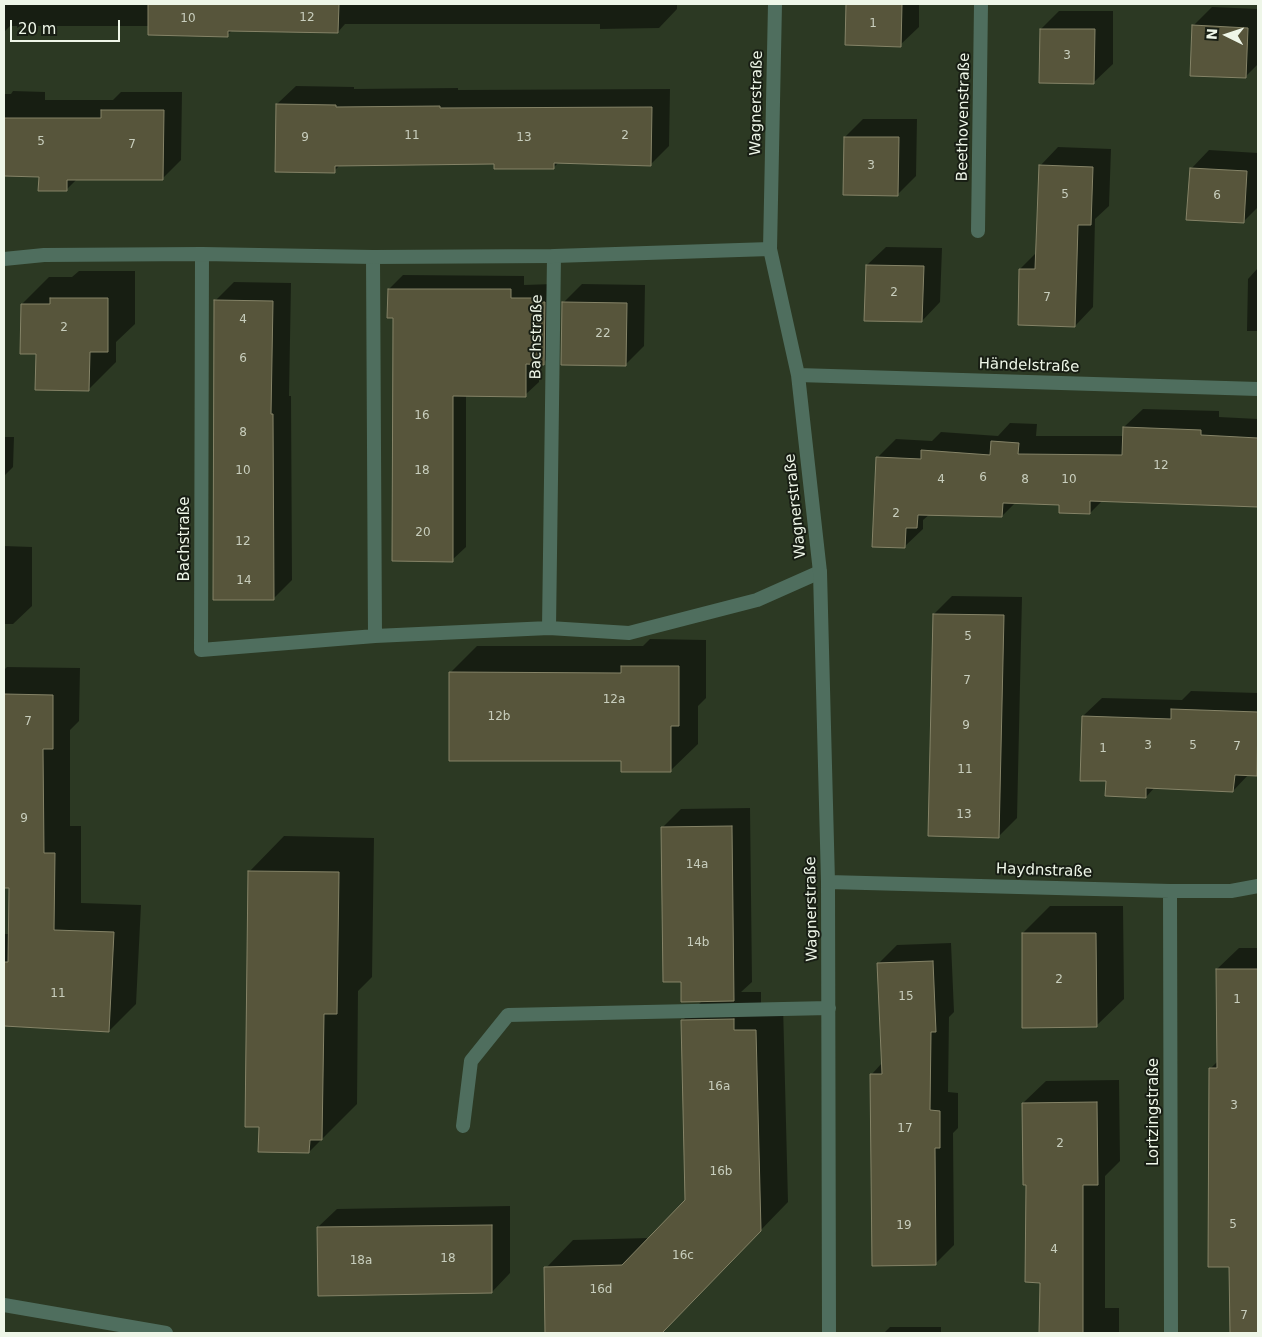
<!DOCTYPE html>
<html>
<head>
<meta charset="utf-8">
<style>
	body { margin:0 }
	#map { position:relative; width:1262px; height:1337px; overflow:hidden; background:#2c3923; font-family:"DejaVu Sans",sans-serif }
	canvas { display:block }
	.frame { position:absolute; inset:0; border:5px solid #eef6e8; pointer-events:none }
	.north { position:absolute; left:1202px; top:10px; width:50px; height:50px; -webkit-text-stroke:4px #181e14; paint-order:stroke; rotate:274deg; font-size:14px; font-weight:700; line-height:20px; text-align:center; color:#eef6e8 }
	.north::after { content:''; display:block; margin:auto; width:18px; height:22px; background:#eef6e8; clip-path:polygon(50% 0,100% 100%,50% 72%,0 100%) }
	.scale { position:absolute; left:10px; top:20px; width:110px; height:22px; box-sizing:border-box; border:2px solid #eef6e8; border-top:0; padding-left:6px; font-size:15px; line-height:18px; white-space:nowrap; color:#eef6e8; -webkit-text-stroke:4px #181e14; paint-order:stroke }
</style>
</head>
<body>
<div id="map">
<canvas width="1262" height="1337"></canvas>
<div class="frame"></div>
<div class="north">N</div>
<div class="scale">20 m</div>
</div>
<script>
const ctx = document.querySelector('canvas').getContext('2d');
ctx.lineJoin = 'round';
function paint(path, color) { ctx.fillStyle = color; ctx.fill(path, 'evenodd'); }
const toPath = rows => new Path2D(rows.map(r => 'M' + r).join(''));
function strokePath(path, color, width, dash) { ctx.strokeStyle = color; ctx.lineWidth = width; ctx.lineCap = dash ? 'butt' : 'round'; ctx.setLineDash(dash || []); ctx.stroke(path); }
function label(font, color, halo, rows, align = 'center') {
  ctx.font = font + ' "DejaVu Sans",sans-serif'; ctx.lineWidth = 4; ctx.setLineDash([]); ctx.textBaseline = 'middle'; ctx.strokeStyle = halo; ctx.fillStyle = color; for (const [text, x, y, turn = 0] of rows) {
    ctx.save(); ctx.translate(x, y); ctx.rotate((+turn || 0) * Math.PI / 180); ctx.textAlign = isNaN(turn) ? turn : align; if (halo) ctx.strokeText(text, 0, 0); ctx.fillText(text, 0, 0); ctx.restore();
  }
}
const shadow = toPath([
	[4,4,677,4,677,9,659,28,600,29,600,24,345,24,338,32,233,30,227,35,149,26,10,26,4,32],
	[847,4,919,4,919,27,900,45,846,44],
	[1212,7,1258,9,1258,64,1245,77,1193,26],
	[1059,11,1113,11,1113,64,1094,82,1041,29],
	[296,86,354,87,354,89,458,88,458,90,670,89,669,146,651,164,559,162,553,168,495,163,340,165,334,171,277,104],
	[13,91,45,92,45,100,113,100,121,92,182,92,181,160,163,178,78,178,66,190,40,176,4,175,4,94,11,94],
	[863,119,917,119,916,176,898,194,845,137],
	[1058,147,1111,149,1109,206,1095,219,1093,307,1075,326,1020,269,1036,253,1040,166],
	[1209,150,1258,153,1258,207,1243,222,1191,169],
	[886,247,942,248,940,302,922,321,867,265],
	[1258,268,1258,331,1247,331,1248,279],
	[79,271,135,271,135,324,116,342,116,362,89,389,22,304,49,277,72,277],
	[403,275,524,276,524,285,553,284,557,350,543,363,539,363,539,382,525,395,466,395,466,547,452,560,389,289],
	[234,282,291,283,289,396,291,396,292,580,274,598,215,301],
	[582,284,645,285,644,346,625,365,563,303],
	[1143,409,1219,411,1219,417,1258,419,1258,505,1103,500,1090,513,1060,503,1016,502,1002,516,930,514,923,520,923,529,904,547,878,457,896,439,932,441,941,432,998,436,1010,423,1037,424,1036,436,1124,436,1124,427],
	[4,437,14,437,13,467,4,476],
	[4,546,32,547,32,606,13,624,4,624],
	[952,596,1022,597,1017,818,998,837,934,614],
	[650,639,706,640,706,698,698,706,698,744,670,771,622,760,450,673,477,646,643,646],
	[7,667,80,668,79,721,70,730,70,826,81,826,81,903,141,905,136,1004,109,1031,4,1025,4,934,9,934,10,887,4,887,4,670],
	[1191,691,1258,693,1258,774,1249,774,1233,791,1155,787,1146,797,1107,780,1083,716,1102,698,1182,700],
	[750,808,752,982,741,992,761,992,761,1004,783,1004,788,1202,661,1333,546,1333,546,1268,573,1240,649,1238,686,1200,683,1020,702,1001,682,980,663,827,681,809],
	[284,836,374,838,372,977,358,991,357,1104,309,1152,260,1126,249,872],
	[1050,906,1123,906,1124,999,1096,1026,1023,933],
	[951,943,954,1012,949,1017,948,1092,958,1093,958,1128,953,1133,954,1245,935,1264,872,1074,882,1063,878,964,897,945],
	[1239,948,1258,948,1258,1333,1231,1333,1230,1266,1210,1069,1218,1061,1217,969],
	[1119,1080,1120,1161,1105,1176,1105,1308,1119,1308,1119,1333,1040,1333,1041,1281,1027,1184,1023,1103,1046,1081],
	[510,1206,510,1273,492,1292,318,1227,337,1209],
	[890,1327,941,1327,941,1333,884,1333]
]);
const building = toPath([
	[148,4,339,4,338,33,228,31,228,37,148,35,148,4],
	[846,4,902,4,901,47,845,45,846,4],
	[1192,25,1248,28,1246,78,1190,76,1192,25],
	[1040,29,1095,29,1094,84,1039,83,1040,29],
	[276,104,336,105,336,107,440,106,440,108,652,107,651,166,554,163,554,169,494,169,494,164,335,166,335,173,275,172,276,104],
	[101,110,164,110,163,180,67,180,67,191,38,191,39,177,4,176,4,118,101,118,101,110],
	[844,137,899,137,898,196,843,195,844,137],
	[1039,165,1093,167,1091,225,1078,225,1075,327,1018,325,1019,269,1035,269,1039,165],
	[1190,168,1247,171,1244,223,1186,220,1190,168],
	[866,265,924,266,922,322,864,321,866,265],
	[388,289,511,289,511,298,540,298,540,302,545,302,544,365,526,364,526,397,453,396,453,562,392,561,393,318,387,318,388,289],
	[50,298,108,298,108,352,90,352,89,391,35,390,36,354,20,354,21,304,50,304,50,298],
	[214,300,273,301,271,414,273,414,274,600,213,600,214,300],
	[562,302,627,303,626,366,561,365,562,302],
	[1123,427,1201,430,1201,435,1258,438,1258,507,1090,501,1090,514,1059,513,1059,505,1003,503,1002,517,918,515,917,528,906,528,905,548,872,547,876,457,921,459,921,450,990,455,991,441,1019,443,1018,454,1122,455,1123,427],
	[933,614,1004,615,999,838,928,836,933,614],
	[621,666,679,666,679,726,671,726,671,772,621,772,621,761,449,761,449,672,621,673,621,666],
	[4,694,53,695,53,749,43,749,44,853,55,853,54,930,114,932,109,1032,4,1026,4,962,8,962,9,888,4,888,4,694],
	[1171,709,1258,712,1257,776,1235,775,1233,792,1146,788,1146,798,1105,796,1106,781,1080,781,1082,716,1171,719,1171,709],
	[732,826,734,1001,681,1002,681,982,663,982,661,827,732,826],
	[248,871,339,872,337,1014,324,1014,322,1140,310,1140,309,1153,258,1152,259,1127,245,1127,248,871],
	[1022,933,1096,933,1097,1027,1022,1028,1022,933],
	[933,961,936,1032,931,1032,930,1110,940,1111,940,1148,935,1148,936,1265,872,1266,870,1074,882,1074,877,963,933,961],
	[1216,969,1258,969,1258,1333,1230,1333,1229,1267,1208,1267,1209,1068,1217,1068,1216,969],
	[734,1019,734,1030,756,1030,761,1231,662,1333,545,1333,544,1267,622,1265,685,1200,681,1020,734,1019],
	[1097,1102,1098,1185,1083,1185,1083,1333,1039,1333,1040,1283,1025,1282,1026,1185,1023,1185,1022,1103,1097,1102],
	[492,1225,492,1293,318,1296,317,1227,492,1225]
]);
const service = toPath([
	[202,254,201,650,375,636,549,628,629,633,757,600,820,572],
	[373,257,375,636],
	[549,628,554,256]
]);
const minor = toPath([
	[775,4,770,249,798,375,820,572,828,882,829,1333],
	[978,231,981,4],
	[4,259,44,255,202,254,373,257,554,256,770,249],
	[798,375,1258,389],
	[828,882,1170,891,1231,891,1258,886],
	[1170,891,1171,1333],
	[463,1126,471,1061,508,1015,829,1008],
	[4,1305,166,1333]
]);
const numberNames = [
	["12",307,18],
	["10",188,19],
	["1",873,24],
	["3",1067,56],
	["11",412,136],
	["2",625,136],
	["9",305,138],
	["13",524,138],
	["5",41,142],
	["7",132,145],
	["3",871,166],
	["5",1065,195],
	["6",1217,196],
	["2",894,293],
	["7",1047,298],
	["4",243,320],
	["2",64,328],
	["22",603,334],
	["6",243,359],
	["16",422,416],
	["8",243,433],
	["12",1161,466],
	["10",243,471],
	["18",422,471],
	["6",983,478],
	["4",941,480],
	["8",1025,480],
	["10",1069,480],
	["2",896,514],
	["20",423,533],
	["12",243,542],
	["14",244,581],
	["5",968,637],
	["7",967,681],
	["12a",614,700],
	["12b",499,717],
	["7",28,722],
	["9",966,726],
	["3",1148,746],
	["5",1193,746],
	["7",1237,747],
	["1",1103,749],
	["11",965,770],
	["13",964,815],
	["9",24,819],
	["14a",697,865],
	["14b",698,943],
	["2",1059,980],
	["11",58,994],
	["15",906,997],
	["1",1237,1000],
	["16a",719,1087],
	["3",1234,1106],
	["17",905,1129],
	["2",1060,1144],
	["16b",721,1172],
	["5",1233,1225],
	["19",904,1226],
	["4",1054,1250],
	["16c",683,1256],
	["18",448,1259],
	["18a",361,1261],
	["16d",601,1290],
	["7",1244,1316]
];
const streetNames = [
	["Wagnerstraße",757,103,-89],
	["Beethovenstraße",964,117,-89],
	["Bachstraße",537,337,-89],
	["Händelstraße",1029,366,2],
	["Wagnerstraße",796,506,-96],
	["Bachstraße",185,539,-90],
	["Haydnstraße",1044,871,2],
	["Wagnerstraße",812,909,-91],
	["Lortzingstraße",1154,1112,-90]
];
paint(shadow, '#0007');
paint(building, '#57553b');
strokePath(building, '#858367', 1);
strokePath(service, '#4f6e5e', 14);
strokePath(minor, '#4f6e5e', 14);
label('12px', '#c8cebd', null, numberNames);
label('15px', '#eef6e8', '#181e14', streetNames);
</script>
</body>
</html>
